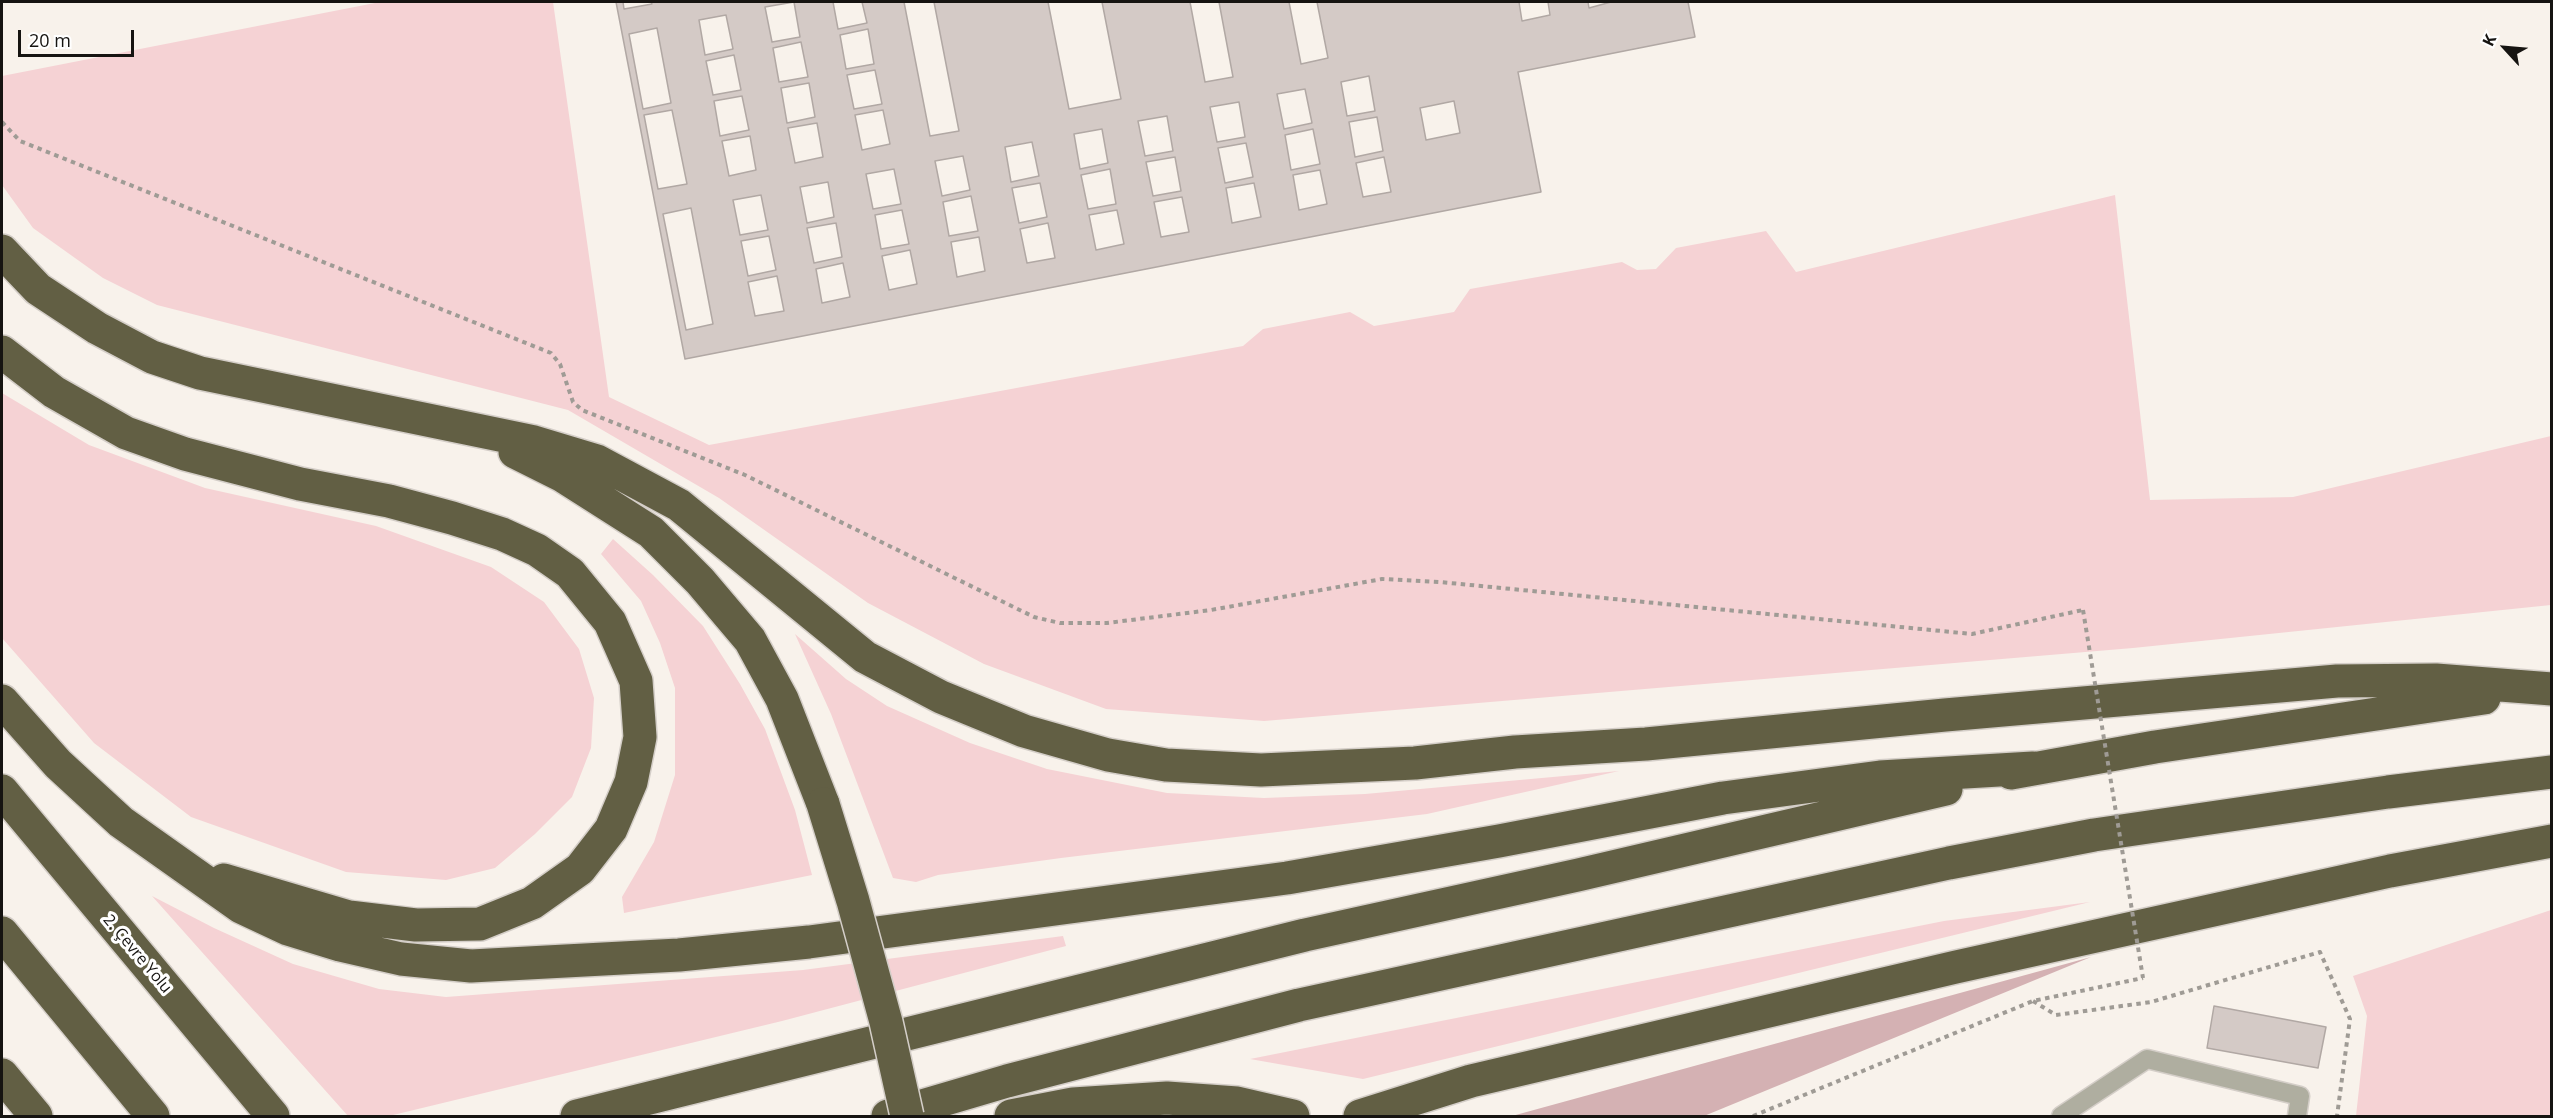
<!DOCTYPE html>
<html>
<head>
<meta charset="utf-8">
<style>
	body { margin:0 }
	#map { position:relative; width:2553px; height:1118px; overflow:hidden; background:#f8f2eb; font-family:"Open Sans",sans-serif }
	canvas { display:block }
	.frame { position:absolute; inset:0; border:3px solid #161411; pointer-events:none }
	.north { position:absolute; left:2475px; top:18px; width:60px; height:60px; -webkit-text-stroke:4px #fff; paint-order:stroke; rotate:296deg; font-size:16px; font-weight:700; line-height:24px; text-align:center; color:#161411 }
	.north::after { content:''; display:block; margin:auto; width:21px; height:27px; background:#161411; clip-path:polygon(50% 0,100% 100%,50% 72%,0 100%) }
	.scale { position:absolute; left:18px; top:30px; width:116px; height:27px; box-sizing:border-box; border:3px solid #161411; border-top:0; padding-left:8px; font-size:18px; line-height:21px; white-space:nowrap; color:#161411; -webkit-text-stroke:4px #fff; paint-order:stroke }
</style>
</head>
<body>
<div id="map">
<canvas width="2553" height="1118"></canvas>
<div class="frame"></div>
<div class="north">K</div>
<div class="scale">20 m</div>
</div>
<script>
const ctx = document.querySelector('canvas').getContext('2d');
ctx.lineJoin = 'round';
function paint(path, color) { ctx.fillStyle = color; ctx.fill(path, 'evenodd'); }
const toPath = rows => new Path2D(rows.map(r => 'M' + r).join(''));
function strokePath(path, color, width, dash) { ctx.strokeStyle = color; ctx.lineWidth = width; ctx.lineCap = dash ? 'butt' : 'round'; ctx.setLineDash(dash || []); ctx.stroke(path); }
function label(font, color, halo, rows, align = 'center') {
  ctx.font = font + ' "Open Sans",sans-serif'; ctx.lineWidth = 6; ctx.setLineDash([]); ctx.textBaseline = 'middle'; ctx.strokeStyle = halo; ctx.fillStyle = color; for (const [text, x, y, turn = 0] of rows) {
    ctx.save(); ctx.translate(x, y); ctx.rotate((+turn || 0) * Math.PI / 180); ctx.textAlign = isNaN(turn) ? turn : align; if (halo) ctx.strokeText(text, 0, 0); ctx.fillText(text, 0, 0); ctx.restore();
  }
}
const green = toPath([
	[380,2,553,2,609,397,709,445,1243,346,1263,329,1350,312,1374,326,1454,312,1470,289,1622,262,1637,270,1656,269,1676,248,1766,231,1796,272,2115,195,2150,500,2293,497,2551,436,2551,605,2133,648,1264,721,1106,709,984,664,868,603,719,498,568,410,157,305,103,278,33,228,2,185,2,76],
	[2,393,89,445,205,488,376,526,491,567,544,602,579,649,594,698,591,748,572,797,535,834,495,868,446,880,346,872,191,817,94,743,2,638],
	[613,539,653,575,703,626,740,684,765,729,795,810,812,875,624,913,622,897,654,842,675,775,675,688,660,643,641,601,601,554],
	[795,634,846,679,887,706,970,743,1047,769,1167,793,1264,798,1365,794,1619,771,1427,814,1061,858,938,875,916,882,893,878,831,714],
	[152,896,214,928,293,964,379,989,446,997,803,970,1063,936,1066,946,782,1021,389,1116,348,1116],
	[2090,902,1363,1079,1250,1059,1944,921],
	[2551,910,2551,1116,2356,1116,2367,1016,2353,976]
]);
const forest = toPath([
	[2091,957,1704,1116,1512,1116]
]);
const building = toPath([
	[616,2,623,2,624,9,652,4,651,2,833,2,838,29,867,23,862,2,904,2,930,136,959,131,934,2,1048,2,1069,109,1121,99,1102,2,1190,2,1205,82,1233,77,1219,2,1289,2,1301,64,1328,58,1317,2,1519,2,1522,21,1550,15,1548,2,1588,2,1589,8,1611,2,1688,2,1695,37,1518,72,1541,192,685,359,616,2],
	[794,2,800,37,772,42,765,7,794,2],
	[726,15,733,49,705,55,699,20,726,15],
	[657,28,671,103,643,109,629,34,657,28],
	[868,29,874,64,846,69,840,35,868,29],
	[801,42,808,77,779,82,773,48,801,42],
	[734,55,741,90,713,95,706,61,734,55],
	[875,70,882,104,854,109,847,75,875,70],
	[1369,76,1375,111,1347,116,1341,82,1369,76],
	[809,83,815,117,787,123,781,88,809,83],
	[1305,89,1312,123,1284,129,1277,94,1305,89],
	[742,96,749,130,720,136,714,101,742,96],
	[1454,101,1460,133,1426,140,1420,108,1454,101],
	[1239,102,1245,137,1217,142,1210,107,1239,102],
	[672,110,687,184,658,189,644,115,672,110],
	[883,110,890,144,862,150,855,115,883,110],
	[1167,116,1173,151,1145,156,1138,121,1167,116],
	[1377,117,1383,151,1355,157,1349,122,1377,117],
	[817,123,823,157,795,163,788,128,817,123],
	[1102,129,1108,163,1080,169,1074,134,1102,129],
	[1313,129,1320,164,1291,170,1285,135,1313,129],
	[750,136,756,170,729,176,722,141,750,136],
	[1032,142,1039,176,1011,182,1005,147,1032,142],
	[1246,143,1253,177,1225,183,1218,148,1246,143],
	[963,156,970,190,942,196,935,161,963,156],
	[1175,157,1181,191,1153,196,1146,162,1175,157],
	[1384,157,1391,192,1363,197,1356,163,1384,157],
	[894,169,901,204,873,209,866,174,894,169],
	[1110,169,1116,204,1088,209,1081,175,1110,169],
	[1320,170,1327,204,1299,210,1293,175,1320,170],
	[828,182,834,217,807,223,800,187,828,182],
	[1040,183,1047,217,1019,223,1012,188,1040,183],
	[1254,183,1261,217,1232,223,1226,188,1254,183],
	[761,195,768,230,740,235,733,200,761,195],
	[971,196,978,231,949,236,943,202,971,196],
	[1182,197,1189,232,1161,237,1154,202,1182,197],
	[691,208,713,324,686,330,663,214,691,208],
	[902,210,909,244,881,249,875,215,902,210],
	[1117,210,1124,244,1096,250,1089,215,1117,210],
	[836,223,842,257,814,263,807,228,836,223],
	[1048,223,1055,258,1027,263,1020,229,1048,223],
	[769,236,776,270,748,276,741,241,769,236],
	[979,237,985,271,957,277,951,242,979,237],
	[910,250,917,284,889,290,882,256,910,250],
	[843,263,850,297,822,303,816,269,843,263],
	[777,276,784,311,755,316,748,282,777,276],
	[2214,1006,2326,1027,2318,1068,2207,1048,2214,1006]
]);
const path = toPath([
	[2,122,20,141,551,353,560,364,573,402,582,410,745,475,1034,617,1060,623,1107,623,1211,610,1382,579,1440,582,1972,634,2083,610],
	[2033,1001,2056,1015,2151,1002,2320,952,2350,1019,2337,1116],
	[1753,1116,2033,1001,2143,978]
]);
const service = toPath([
	[2061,1116,2147,1059,2300,1096,2297,1116]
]);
const motorway = toPath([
	[2,251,38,289,97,328,152,357,200,373,534,442,597,461,679,505,865,657,941,697,1024,731,1108,755,1166,765,1261,770,1415,763,1515,752,1646,744,1945,715,2337,681,2436,680,2552,689],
	[2,352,54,392,126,433,185,454,300,484,389,501,452,518,502,534,537,550,570,573,610,622,636,681,640,737,631,782,611,829,580,869,532,903,480,924,416,925,349,917,224,880],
	[515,452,563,476,651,532,700,581,750,640,782,699,823,804],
	[2,701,58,764,121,822,241,907,288,929,340,945,401,959,471,966,679,955,809,942,1287,878,1499,841,1723,798,1880,777,2033,768],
	[2011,773,2155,747,2484,698],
	[2,791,273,1116],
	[2,933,153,1116],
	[2,1075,36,1116],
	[577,1116,1305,935,1578,875,1946,789],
	[888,1116,1007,1081,1299,1005,1949,863,2094,835,2388,792,2552,772],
	[1011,1116,1073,1104,1167,1098,1237,1103,1293,1116],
	[1360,1116,1471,1081,1956,967,2390,871,2552,841]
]);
const pathBridge = toPath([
	[2083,610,2143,978]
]);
const motorwayBridge = toPath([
	[823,804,853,901,886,1022,907,1116]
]);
const streetNames = [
	["2. Çevre Yolu",137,954,50]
];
paint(green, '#f5d2d4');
paint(forest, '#d4b1b3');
paint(building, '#d4cac6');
strokePath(building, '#b1a8a4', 1.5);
strokePath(service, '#d4cec8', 21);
strokePath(motorway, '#d4cec8', 36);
strokePath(path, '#9f9b95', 4, [4.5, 4.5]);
strokePath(service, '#afaea0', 18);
strokePath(motorway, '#625f44', 33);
strokePath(motorwayBridge, '#d4cec8', 36, []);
strokePath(pathBridge, '#9f9b95', 4, [4.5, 4.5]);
strokePath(motorwayBridge, '#625f44', 33);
label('16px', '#161411', '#fff', streetNames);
</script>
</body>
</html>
